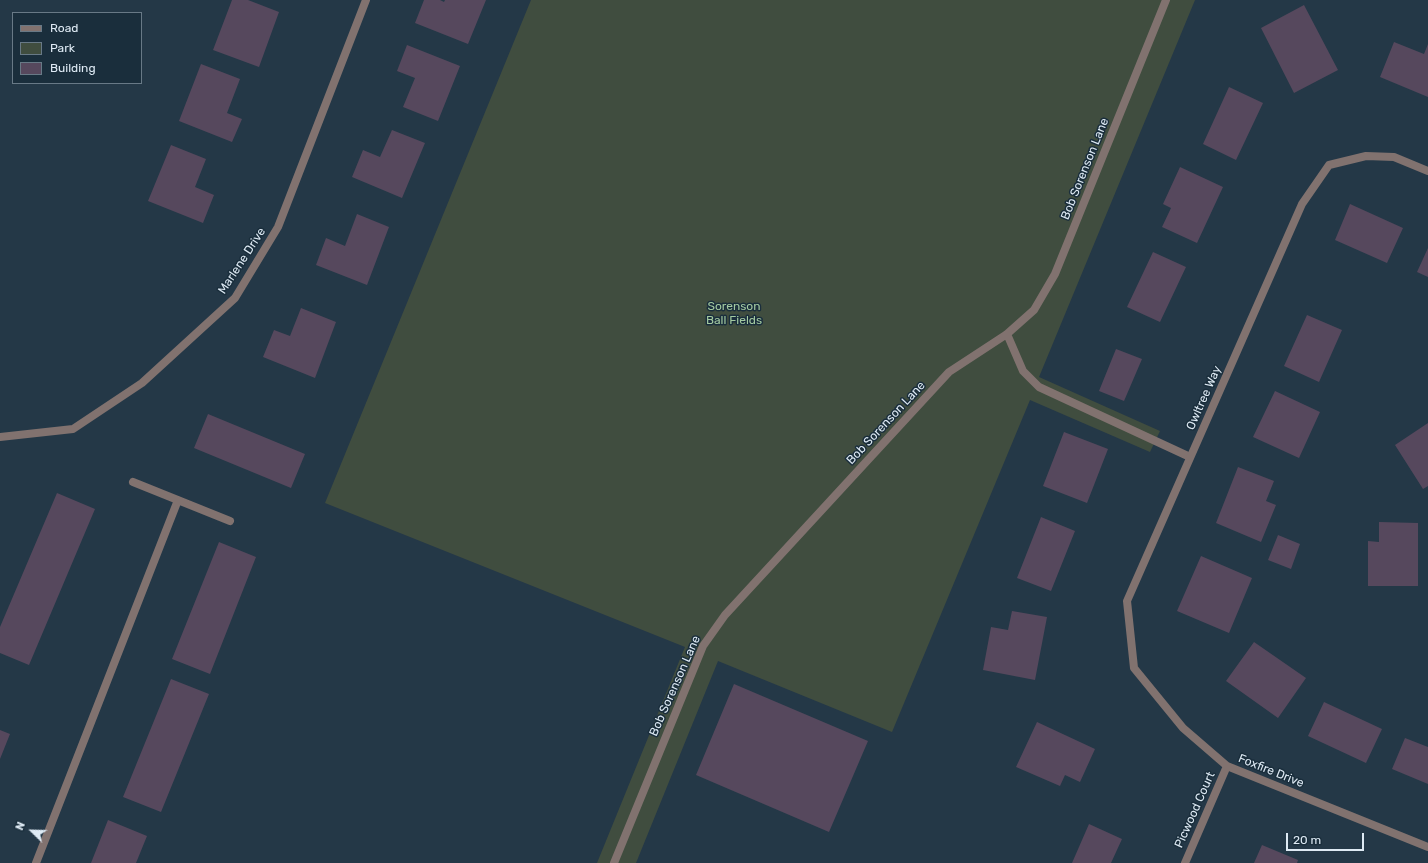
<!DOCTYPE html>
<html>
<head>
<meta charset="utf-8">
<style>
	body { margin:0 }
	#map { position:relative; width:1428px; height:863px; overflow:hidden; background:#243847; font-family:Rubik,sans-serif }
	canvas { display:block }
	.legend { position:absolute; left:12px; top:12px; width:130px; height:72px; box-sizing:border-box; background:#1a2e3c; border:1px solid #687986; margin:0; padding:5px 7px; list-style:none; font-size:12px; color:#deeaf4 }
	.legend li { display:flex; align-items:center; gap:8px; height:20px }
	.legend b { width:20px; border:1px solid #687986 }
	.north { position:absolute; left:12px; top:811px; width:40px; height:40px; -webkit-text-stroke:3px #1a2e3c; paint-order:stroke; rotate:293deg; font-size:11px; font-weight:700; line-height:16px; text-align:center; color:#deeaf4 }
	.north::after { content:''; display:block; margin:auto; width:14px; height:18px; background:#deeaf4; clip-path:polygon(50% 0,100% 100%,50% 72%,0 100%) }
	.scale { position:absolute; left:1286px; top:833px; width:78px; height:18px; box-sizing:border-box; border:2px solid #deeaf4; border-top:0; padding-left:5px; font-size:12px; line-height:14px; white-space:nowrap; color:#deeaf4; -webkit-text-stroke:3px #1a2e3c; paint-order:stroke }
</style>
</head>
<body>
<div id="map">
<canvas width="1428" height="863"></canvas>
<ul class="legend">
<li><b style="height:5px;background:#81726f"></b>Road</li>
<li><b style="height:11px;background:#404d3f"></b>Park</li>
<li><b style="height:11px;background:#56485d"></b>Building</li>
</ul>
<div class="north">N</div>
<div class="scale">20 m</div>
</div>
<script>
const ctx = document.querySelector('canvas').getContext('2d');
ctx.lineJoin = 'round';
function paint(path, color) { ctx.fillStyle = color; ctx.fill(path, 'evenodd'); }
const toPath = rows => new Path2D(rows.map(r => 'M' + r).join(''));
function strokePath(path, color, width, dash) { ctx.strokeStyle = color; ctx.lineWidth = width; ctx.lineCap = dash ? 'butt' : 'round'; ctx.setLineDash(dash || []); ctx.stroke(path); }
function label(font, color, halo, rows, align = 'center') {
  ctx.font = font + ' Rubik,sans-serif'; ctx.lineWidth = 3; ctx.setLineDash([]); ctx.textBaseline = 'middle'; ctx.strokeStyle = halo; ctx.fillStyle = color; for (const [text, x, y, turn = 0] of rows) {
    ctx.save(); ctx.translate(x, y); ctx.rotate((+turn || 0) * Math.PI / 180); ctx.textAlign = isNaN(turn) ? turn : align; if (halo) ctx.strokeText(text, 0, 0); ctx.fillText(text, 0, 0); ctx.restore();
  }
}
const green = toPath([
	[531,0,1195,0,1039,377,1160,431,1150,452,1030,400,892,732,718,661,636,863,597,863,685,647,325,503]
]);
const building = toPath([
	[232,0,248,0,279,12,259,67,213,50],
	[424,0,440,0,444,2,445,0,486,0,468,44,415,23],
	[1304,5,1338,70,1294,93,1261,28],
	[1394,42,1424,54,1428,44,1428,97,1380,77],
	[407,45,460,66,438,121,403,107,415,78,397,71],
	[201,64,240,79,227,113,242,119,232,142,179,121],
	[1229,87,1263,103,1236,160,1203,144],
	[392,130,425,143,402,198,352,177,363,150,380,157],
	[171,145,206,159,195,187,214,195,203,223,148,201],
	[1180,167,1223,187,1197,243,1162,227,1171,208,1163,204],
	[1350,204,1403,228,1387,263,1335,240],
	[357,214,389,227,367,285,316,265,326,238,345,246],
	[1428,248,1428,277,1417,272],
	[1153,252,1186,267,1160,322,1127,307],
	[301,308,336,322,315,378,263,357,274,330,290,336],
	[1307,315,1342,330,1319,382,1284,366],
	[1116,349,1142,359,1124,401,1099,391],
	[1275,391,1320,412,1299,458,1253,437],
	[208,414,305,454,291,488,194,448],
	[1428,423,1428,486,1423,489,1395,445],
	[1064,432,1108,449,1087,503,1043,486],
	[1238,467,1274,481,1266,501,1276,505,1261,542,1216,523],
	[57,493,95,509,29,665,0,653,0,627],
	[1041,517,1075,531,1051,591,1017,578],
	[1379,522,1418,523,1418,586,1368,586,1368,541,1379,542],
	[1278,535,1300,544,1291,569,1268,560],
	[219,542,256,557,210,674,172,659],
	[1201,556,1252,578,1229,633,1177,611],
	[1012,611,1047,617,1035,680,983,670,991,627,1008,630],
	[1254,642,1306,678,1278,718,1226,681],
	[171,679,209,694,161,812,123,797],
	[734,684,868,741,829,832,696,775],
	[1324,702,1382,729,1366,763,1308,736],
	[1037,722,1095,749,1080,782,1065,775,1060,786,1016,767],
	[0,730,10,734,0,759],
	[1405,738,1428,747,1428,784,1392,769],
	[108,820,147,836,136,863,91,863],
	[1089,824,1122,839,1111,863,1072,863],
	[1262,845,1298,860,1297,863,1254,863]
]);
const service = toPath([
	[1007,334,1023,371,1039,387,1190,457],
	[133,482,230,521],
	[36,863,178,500],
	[614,863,703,646,725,615,949,372,1007,334,1034,310,1055,274,1166,0]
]);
const minor = toPath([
	[1428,171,1394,157,1366,156,1329,165,1302,204,1127,601,1134,668,1183,728,1227,766,1428,847],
	[0,437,73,429,142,383,235,298,278,227,366,0],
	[1185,863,1227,766]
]);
const streetNames = [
	["Bob Sorenson Lane",1085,169,-68],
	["Marlene Drive",242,261,-57],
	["Owltree Way",1204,398,-66],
	["Bob Sorenson Lane",886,423,-47],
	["Bob Sorenson Lane",675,686,-66],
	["Foxfire Drive",1271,771,22],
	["Picwood Court",1195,810,-66]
];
const parkNames = [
	["Sorenson",734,307],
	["Ball Fields",734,321]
];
paint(green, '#404d3f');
paint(building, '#56485d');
strokePath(service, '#81726f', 8);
strokePath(minor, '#81726f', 8);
label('12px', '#deeaf4', '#1a2e3c', streetNames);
label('12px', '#a4caa1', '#1a2e3c', parkNames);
</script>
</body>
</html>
